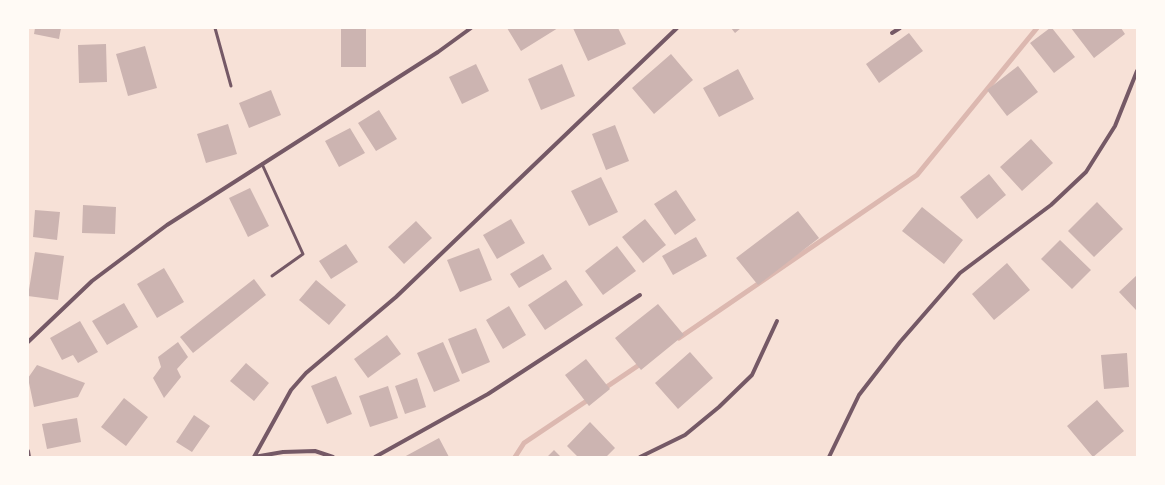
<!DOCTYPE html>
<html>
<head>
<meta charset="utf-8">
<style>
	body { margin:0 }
	#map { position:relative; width:1165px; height:485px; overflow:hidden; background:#f7e1d7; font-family:Raleway,sans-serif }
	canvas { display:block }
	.frame { position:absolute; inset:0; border:29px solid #fffaf5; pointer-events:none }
</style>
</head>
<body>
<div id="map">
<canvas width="1165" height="485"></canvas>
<div class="frame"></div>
</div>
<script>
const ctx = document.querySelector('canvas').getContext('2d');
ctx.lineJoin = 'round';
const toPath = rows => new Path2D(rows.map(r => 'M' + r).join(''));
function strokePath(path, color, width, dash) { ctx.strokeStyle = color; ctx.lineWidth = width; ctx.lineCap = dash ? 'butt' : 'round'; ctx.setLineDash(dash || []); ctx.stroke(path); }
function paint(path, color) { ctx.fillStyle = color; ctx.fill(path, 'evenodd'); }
const stream = toPath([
	[679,338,917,175,1037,28],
	[602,390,642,363],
	[515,457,524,443,591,398]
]);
const building = toPath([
	[35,28,61,28,59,39,34,34],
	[341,28,366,28,366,67,341,67],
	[507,28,558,28,521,51],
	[573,28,618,28,626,44,588,61],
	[731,28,741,28,735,33],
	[1050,28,1052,28,1075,57,1054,73,1030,43],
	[1071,28,1121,28,1125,34,1094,58],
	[909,33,923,51,879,83,866,64],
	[106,44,107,82,79,83,78,45],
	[145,46,157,88,128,96,116,54],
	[671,54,693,80,654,114,632,88],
	[476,64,489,91,462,104,449,77],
	[562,64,575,96,541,110,528,79],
	[1018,66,1038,92,1007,116,987,90],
	[738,69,754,99,719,117,703,88],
	[271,90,281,115,249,128,239,103],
	[379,110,397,139,376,151,358,123],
	[228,124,237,154,206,163,197,134],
	[615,125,629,161,606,170,592,134],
	[350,128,365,153,339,167,325,141],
	[1031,139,1053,163,1022,191,1000,167],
	[989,174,1006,195,977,219,960,197],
	[601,177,618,212,589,226,571,191],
	[250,188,269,226,248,237,229,198],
	[676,190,696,220,675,235,654,204],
	[1097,202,1123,229,1094,257,1068,231],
	[83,205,116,207,115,234,82,233],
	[922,207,963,240,944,264,902,231],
	[35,210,60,212,57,240,33,237],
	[798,211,819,238,758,285,736,258],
	[511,219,525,243,497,259,483,235],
	[645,219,666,245,643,263,622,237],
	[416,221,432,238,404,264,388,247],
	[696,237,707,256,673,275,662,256],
	[1060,240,1091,270,1072,289,1041,259],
	[346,244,358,262,331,279,319,261],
	[617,246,636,271,603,295,585,271],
	[479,248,492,280,460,292,447,260],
	[35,252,64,256,58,300,28,296],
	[543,254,552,269,519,288,510,274],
	[1007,263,1030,290,994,320,972,294],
	[164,268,184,302,157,318,137,284],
	[1137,275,1137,309,1136,310,1119,292],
	[254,279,266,295,193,353,180,337],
	[316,280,346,305,329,325,299,300],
	[566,280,583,305,545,330,528,305],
	[124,303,138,327,107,345,92,321],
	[658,304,684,335,641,370,615,338],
	[509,306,526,335,503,349,486,320],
	[80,321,98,352,78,363,73,355,62,360,50,338],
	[476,328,490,362,462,374,448,339],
	[387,335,401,354,368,378,354,359],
	[178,342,188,357,177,369,181,377,164,398,153,378,161,367,158,357],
	[443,342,460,381,434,392,417,353],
	[690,352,713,378,678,409,655,383],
	[1127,353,1129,387,1104,389,1101,355],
	[586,359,610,389,589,406,565,375],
	[246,363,269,383,254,401,230,381],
	[37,365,85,383,78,397,34,407,28,378],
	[336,376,352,414,327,424,311,386],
	[417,378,426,407,405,414,395,386],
	[388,386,398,418,370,427,359,396],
	[124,398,148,417,126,446,101,427],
	[1097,400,1124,431,1093,457,1067,426],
	[194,415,210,426,192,452,176,442],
	[77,418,81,442,47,449,42,424],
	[590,422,615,448,606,457,578,457,567,446],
	[439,438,449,457,404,457],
	[554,450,561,457,547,457]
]);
const service = toPath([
	[215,28,231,86],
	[262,164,303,254,272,276]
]);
const minor = toPath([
	[892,33,900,28],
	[28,342,92,281,167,225,438,52,471,28],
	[28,451,29,457],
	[254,457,291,390,306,373,396,297,677,28],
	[254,457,283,452,315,451,333,457],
	[375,457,488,394,640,295],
	[640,457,685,435,719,407,752,375,777,321],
	[829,457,859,395,900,342,960,273,1051,205,1086,172,1115,126,1137,71]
]);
strokePath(stream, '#dcb8b0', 5);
paint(building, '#ccb4b1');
strokePath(service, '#755966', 3);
strokePath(minor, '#755966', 4);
</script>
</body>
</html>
